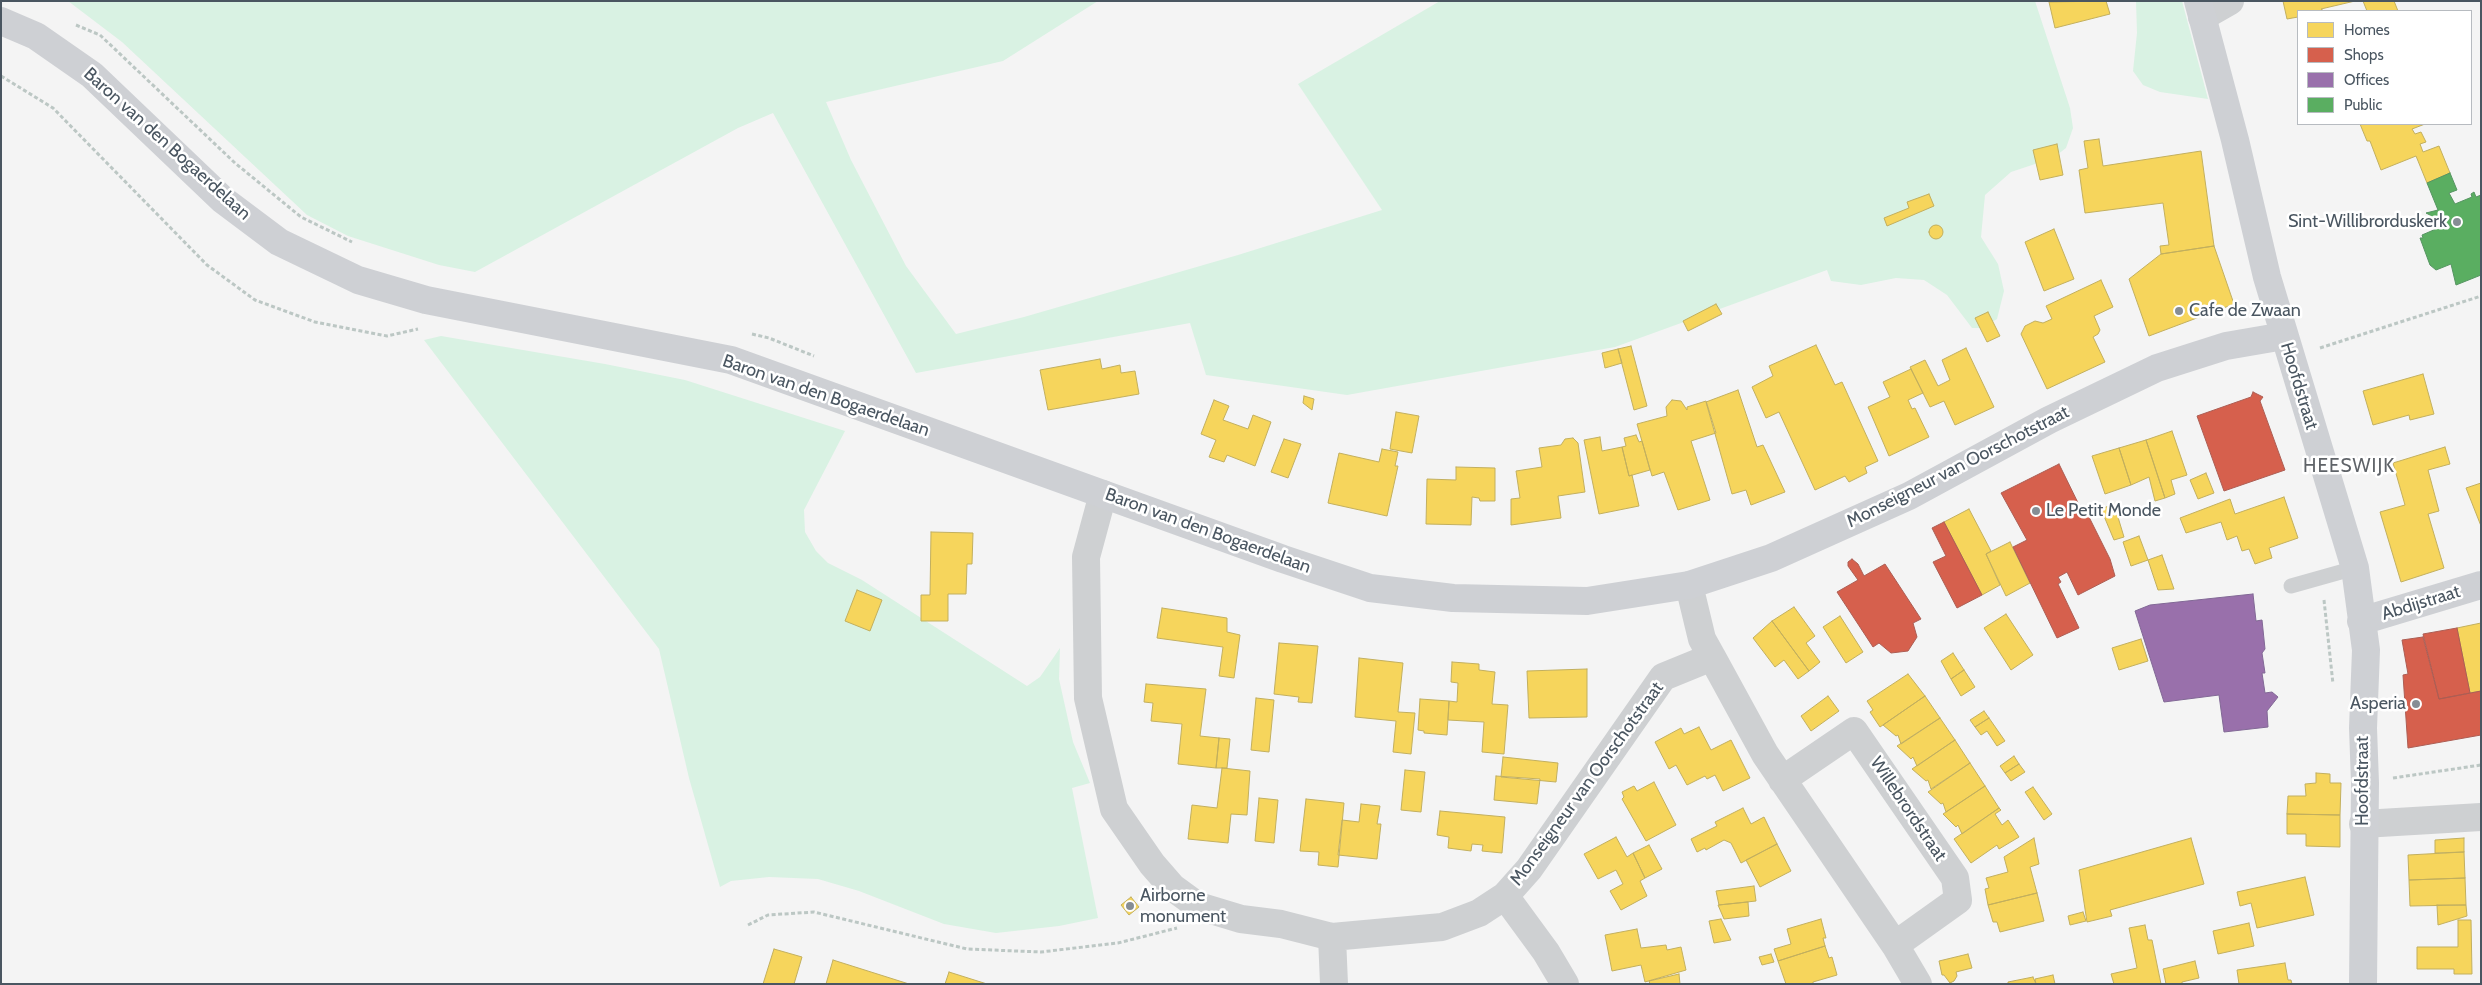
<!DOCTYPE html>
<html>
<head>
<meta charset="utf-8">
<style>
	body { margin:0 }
	#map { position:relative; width:2482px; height:985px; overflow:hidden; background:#f4f4f4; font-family:Cabin,sans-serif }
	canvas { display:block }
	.frame { position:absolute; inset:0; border:2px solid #4a5661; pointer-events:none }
	.legend { position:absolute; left:2297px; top:10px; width:175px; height:115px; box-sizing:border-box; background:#fff; border:1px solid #b7bbc0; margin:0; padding:6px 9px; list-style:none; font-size:15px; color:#4a5661 }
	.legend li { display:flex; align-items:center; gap:10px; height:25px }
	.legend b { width:25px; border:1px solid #b7bbc0 }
</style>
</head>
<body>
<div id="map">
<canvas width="2482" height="985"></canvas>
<div class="frame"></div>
<ul class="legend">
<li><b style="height:14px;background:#f6d55c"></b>Homes</li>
<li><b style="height:14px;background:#d6604d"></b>Shops</li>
<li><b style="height:14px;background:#9970ab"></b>Offices</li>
<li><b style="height:14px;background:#5aae61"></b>Public</li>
</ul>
</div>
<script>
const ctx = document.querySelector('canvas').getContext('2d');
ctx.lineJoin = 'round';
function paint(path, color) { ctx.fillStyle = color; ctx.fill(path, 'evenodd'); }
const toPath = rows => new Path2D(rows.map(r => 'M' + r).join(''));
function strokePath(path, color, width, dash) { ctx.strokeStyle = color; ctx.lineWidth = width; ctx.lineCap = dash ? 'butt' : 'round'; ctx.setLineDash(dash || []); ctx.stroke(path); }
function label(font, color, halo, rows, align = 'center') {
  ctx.font = font + ' Cabin,sans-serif'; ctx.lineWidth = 5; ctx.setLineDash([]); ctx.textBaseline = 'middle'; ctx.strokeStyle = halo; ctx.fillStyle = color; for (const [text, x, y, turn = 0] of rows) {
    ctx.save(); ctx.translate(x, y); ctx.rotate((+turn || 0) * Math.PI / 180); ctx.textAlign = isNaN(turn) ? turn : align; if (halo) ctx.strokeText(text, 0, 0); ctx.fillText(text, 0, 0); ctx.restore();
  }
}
const green = toPath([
	[68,1,1098,1,1003,61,826,102,851,160,906,266,956,334,1024,317,1238,255,1382,210,1298,84,1440,1,2035,1,2070,108,2073,128,2066,148,2053,158,2011,172,1985,195,1981,237,1998,264,2004,291,1997,319,1982,328,1972,328,1947,295,1924,280,1896,278,1861,285,1831,281,1827,270,1615,347,1347,395,1206,375,1190,323,916,373,773,113,738,128,475,272,439,265,348,236,307,215,122,42],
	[2136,1,2182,1,2208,99,2160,92,2143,85,2133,71,2137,33],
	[441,336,605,364,685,380,845,431,804,510,805,532,816,551,828,563,862,580,1027,686,1040,677,1060,648,1059,679,1073,742,1090,783,1072,788,1098,918,1059,926,996,933,944,924,859,891,818,879,769,877,731,881,720,887,689,778,659,649,424,340]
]);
const homes = toPath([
	[2106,1,2110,14,2055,28,2049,2,2106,1],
	[2283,1,2355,1,2321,9,2324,11,2298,11,2298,17,2287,19,2283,1],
	[2363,1,2394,1,2398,11,2367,11,2363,1],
	[2360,124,2425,124,2412,129,2415,134,2421,132,2426,142,2420,144,2423,152,2439,146,2450,173,2427,183,2416,156,2381,170,2370,141,2367,141,2360,124],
	[2099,139,2103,166,2201,151,2214,246,2161,254,2160,246,2169,245,2163,203,2085,213,2079,170,2088,168,2084,141,2099,139],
	[2057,144,2063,175,2040,180,2033,150,2057,144],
	[1929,194,1934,206,1887,226,1884,218,1909,208,1907,202,1929,194],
	'1929 232a7 7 0 1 1 14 0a7 7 0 1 1-14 0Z',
	[2054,229,2074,279,2044,291,2025,242,2054,229],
	[2214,246,2234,304,2149,336,2129,279,2161,254,2214,246],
	[2101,280,2113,307,2094,316,2100,330,2098,334,2093,337,2105,362,2047,389,2021,334,2025,326,2035,321,2043,323,2052,319,2046,306,2101,280],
	[1716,304,1722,314,1688,331,1683,321,1716,304],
	[1988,312,2000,336,1987,342,1975,318,1988,312],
	[1816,345,1835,385,1842,382,1878,461,1865,467,1867,473,1849,482,1845,476,1815,490,1779,412,1766,418,1752,387,1773,376,1769,366,1816,345],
	[1631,346,1647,406,1634,410,1618,349,1631,346],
	[1966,348,1994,407,1955,425,1944,401,1930,407,1910,367,1925,360,1938,386,1950,380,1942,360,1966,348],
	[1618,349,1622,363,1605,368,1602,353,1618,349],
	[1100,359,1102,369,1120,365,1121,373,1135,371,1139,394,1048,410,1040,370,1100,359],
	[1911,369,1923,393,1908,400,1912,409,1915,408,1929,437,1889,456,1868,407,1890,397,1883,382,1911,369],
	[2423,374,2434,414,2410,420,2409,415,2373,425,2363,391,2423,374],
	[1738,390,1757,447,1763,445,1785,492,1751,505,1746,490,1732,494,1706,402,1738,390],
	[1304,396,1314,399,1312,410,1303,403,1304,396],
	[1214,400,1229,406,1223,420,1248,429,1253,415,1271,422,1255,466,1227,455,1224,462,1209,457,1216,440,1201,434,1214,400],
	[1672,400,1681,401,1687,410,1687,407,1706,401,1716,433,1691,441,1710,500,1678,510,1664,472,1652,476,1637,424,1667,416,1666,407,1672,400],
	[1396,412,1419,416,1412,453,1390,449,1396,412],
	[2172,431,2187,475,2171,480,2175,494,2165,498,2146,440,2172,431],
	[1636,435,1639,442,1642,441,1650,470,1629,476,1622,447,1626,446,1624,438,1636,435],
	[1600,437,1602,451,1622,447,1629,476,1632,475,1639,506,1599,514,1584,440,1600,437],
	[1573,438,1578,443,1585,492,1558,496,1561,518,1511,525,1511,499,1520,498,1516,471,1542,467,1539,448,1561,445,1565,439,1573,438],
	[1284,439,1301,444,1288,478,1271,472,1284,439],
	[2146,440,2165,498,2155,501,2149,477,2131,485,2119,448,2146,440],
	[2445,447,2450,464,2428,470,2439,511,2428,514,2444,568,2401,582,2380,512,2405,505,2393,463,2445,447],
	[2119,448,2131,485,2105,494,2092,456,2119,448],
	[1382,449,1398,452,1395,466,1398,466,1387,516,1328,503,1339,453,1379,462,1382,449],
	[1456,467,1495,468,1495,501,1480,501,1479,498,1472,497,1471,525,1426,524,1427,479,1456,480,1456,467],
	[2206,473,2214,493,2198,499,2190,480,2206,473],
	[2481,483,2481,526,2466,488,2481,483],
	[2284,497,2298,538,2269,548,2272,558,2255,564,2249,549,2242,551,2237,536,2227,540,2221,522,2186,533,2180,518,2230,499,2235,514,2284,497],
	[2114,504,2124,537,2114,540,2101,509,2114,504],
	[1969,509,1991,551,1986,554,2000,585,1982,595,1944,522,1969,509],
	[931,532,973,533,972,564,967,564,966,594,948,594,948,621,921,621,921,595,930,595,931,532],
	[2139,536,2148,560,2131,566,2123,542,2139,536],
	[2010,542,2030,583,2006,596,1986,554,2010,542],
	[2162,555,2174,589,2158,590,2148,560,2162,555],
	[857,590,882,600,870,631,845,621,857,590],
	[1794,607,1815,636,1806,643,1820,662,1809,671,1772,621,1794,607],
	[1162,608,1227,618,1227,632,1240,635,1234,678,1219,676,1223,647,1157,638,1162,608],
	[2006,614,2033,655,2011,670,1984,628,2006,614],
	[1840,616,1863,652,1846,663,1823,627,1840,616],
	[1772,621,1809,671,1798,679,1784,660,1775,667,1753,638,1772,621],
	[2481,623,2481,691,2470,693,2457,628,2481,623],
	[2141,639,2148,661,2119,670,2112,648,2141,639],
	[1279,643,1318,646,1312,703,1298,702,1299,697,1274,694,1279,643],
	[1953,653,1964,670,1951,679,1941,661,1953,653],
	[1359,658,1403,663,1398,712,1415,713,1411,754,1393,752,1396,721,1355,717,1359,658],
	[1452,662,1479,664,1479,670,1495,672,1492,704,1508,705,1504,754,1482,752,1484,722,1448,720,1449,701,1457,702,1458,683,1451,682,1452,662],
	[1587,669,1587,717,1529,718,1527,671,1587,669],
	[1964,670,1975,687,1961,696,1951,679,1964,670],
	[1908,674,1925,696,1880,727,1870,712,1873,710,1867,701,1908,674],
	[1146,684,1206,689,1200,736,1219,738,1216,768,1178,764,1182,724,1151,721,1153,703,1144,702,1146,684],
	[1828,696,1839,711,1811,731,1801,716,1828,696],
	[1925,696,1940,718,1901,744,1898,735,1896,736,1883,725,1925,696],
	[1256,698,1274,700,1269,752,1251,750,1256,698],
	[1420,699,1449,701,1447,735,1424,733,1424,731,1418,730,1420,699],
	[1984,711,1989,718,1975,727,1970,720,1984,711],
	[1940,718,1955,740,1917,766,1913,757,1911,759,1897,746,1940,718],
	[1989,718,2005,741,1997,746,1987,731,1981,735,1975,727,1989,718],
	[1699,727,1711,750,1731,740,1750,778,1723,791,1715,775,1707,779,1705,776,1687,785,1676,765,1669,769,1655,742,1681,728,1684,734,1699,727],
	[1219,738,1230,739,1227,768,1216,768,1219,738],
	[1955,740,1970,763,1931,789,1928,780,1926,781,1912,769,1955,740],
	[2014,756,2019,764,2005,773,2000,766,2014,756],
	[1503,757,1558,763,1556,782,1501,777,1503,757],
	[1970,763,1985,786,1946,812,1943,803,1941,804,1928,792,1970,763],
	[2019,764,2025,772,2011,781,2005,773,2019,764],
	[1222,768,1250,771,1247,815,1231,814,1228,843,1188,839,1192,805,1217,808,1222,768],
	[1405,770,1425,772,1421,812,1401,810,1405,770],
	[2316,773,2330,774,2330,783,2341,783,2340,815,2287,814,2288,796,2306,796,2305,784,2316,783,2316,773],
	[1496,776,1540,779,1537,804,1494,800,1496,776],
	[1654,782,1676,825,1646,841,1622,799,1624,797,1622,792,1634,786,1637,791,1654,782],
	[1985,786,1999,808,1962,834,1958,825,1956,827,1943,814,1985,786],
	[2033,787,2052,814,2044,820,2025,792,2033,787],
	[1259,798,1278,800,1274,843,1255,841,1259,798],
	[1306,799,1344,803,1338,867,1318,865,1319,852,1300,851,1306,799],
	[1361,804,1380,806,1377,824,1381,824,1377,859,1338,855,1342,820,1359,822,1361,804],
	[1743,808,1751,824,1764,817,1777,844,1741,863,1731,843,1724,840,1706,850,1705,848,1697,852,1691,839,1717,826,1715,822,1743,808],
	[1999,808,2001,810,1995,814,2002,825,2008,820,2019,837,1999,849,1997,845,1971,863,1954,839,1999,808],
	[1440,811,1505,817,1502,853,1482,851,1483,845,1472,844,1471,851,1448,848,1449,837,1437,835,1440,811],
	[2287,814,2340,815,2340,847,2306,846,2306,834,2287,834,2287,814],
	[1616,837,1627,857,1633,853,1645,878,1640,881,1647,896,1621,910,1610,891,1623,884,1616,870,1598,879,1584,854,1616,837],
	[2034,838,2039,864,2030,867,2037,893,1988,905,1985,889,1989,888,1986,878,2008,872,2004,857,2034,838],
	[2191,838,2204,884,2110,910,2112,916,2087,922,2079,870,2191,838],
	[2464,838,2464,852,2435,853,2435,840,2464,838],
	[1777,844,1791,871,1760,887,1746,860,1777,844],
	[1649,845,1662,869,1645,878,1633,853,1649,845],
	[2464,852,2465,878,2409,880,2408,855,2464,852],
	[2305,877,2314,915,2257,928,2251,903,2240,906,2237,892,2305,877],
	[2465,878,2466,905,2410,906,2409,880,2465,878],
	[1754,886,1756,901,1719,905,1716,891,1754,886],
	[2037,893,2044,921,2000,932,1997,922,1993,922,1988,905,2037,893],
	[1131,897,1139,907,1129,915,1121,905,1131,897],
	[1748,902,1749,916,1724,919,1718,905,1748,902],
	[2437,905,2466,905,2467,916,2438,925,2437,905],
	[2083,912,2086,921,2070,925,2068,916,2083,912],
	[1721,919,1731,940,1714,943,1709,921,1721,919],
	[1821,919,1826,938,1823,938,1825,946,1778,961,1774,949,1791,944,1787,929,1821,919],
	[2458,920,2471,920,2472,974,2454,974,2454,969,2417,969,2417,947,2458,947,2458,920],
	[2249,923,2254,946,2218,954,2213,931,2249,923],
	[2145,925,2148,940,2152,940,2161,984,2114,984,2111,974,2137,968,2129,928,2145,925],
	[1637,929,1641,948,1666,945,1667,950,1681,947,1686,970,1645,982,1641,965,1612,971,1605,935,1637,929],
	[1825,946,1829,958,1832,957,1837,975,1813,982,1813,984,1786,984,1778,961,1825,946],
	[774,949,802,957,794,984,763,984,774,949],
	[1771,954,1774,962,1762,965,1759,957,1771,954],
	[1968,954,1972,968,1956,972,1957,976,1954,981,1950,983,1944,975,1942,975,1939,961,1968,954],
	[833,960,909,984,826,984,833,960],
	[2195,961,2199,978,2182,982,2182,984,2166,984,2163,969,2195,961],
	[2285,963,2288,980,2291,980,2292,984,2239,984,2237,970,2285,963],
	[949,972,987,984,945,984,949,972],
	[1679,974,1680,984,1650,984,1649,981,1679,974],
	[2053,975,2055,984,2036,984,2035,979,2053,975],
	[2033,977,2036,984,2008,984,2008,982,2033,977]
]);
const shops = toPath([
	[2253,392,2263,397,2260,401,2285,470,2224,491,2197,416,2251,397,2253,392],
	[2059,464,2083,513,2086,511,2110,559,2115,576,2078,595,2067,572,2058,577,2061,582,2058,584,2079,628,2057,638,2013,547,2027,540,2001,493,2059,464],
	[1944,522,1982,595,1957,608,1933,562,1946,556,1932,528,1944,522],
	[1852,559,1858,564,1864,576,1885,564,1921,619,1913,623,1917,637,1908,651,1891,653,1879,643,1873,647,1837,592,1858,580,1848,566,1848,562,1852,559],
	[2457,628,2470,693,2439,699,2423,634,2457,628],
	[2423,637,2439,699,2481,691,2481,735,2408,748,2403,675,2408,674,2402,640,2423,637]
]);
const offices = toPath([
	[2253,594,2256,621,2262,620,2265,649,2262,653,2265,673,2262,673,2265,693,2272,692,2278,697,2267,711,2268,727,2224,732,2219,695,2164,702,2135,611,2150,605,2253,594]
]);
const public = toPath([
	[2450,173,2457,190,2449,193,2455,204,2472,197,2471,194,2474,192,2476,197,2481,195,2481,275,2456,285,2451,264,2436,270,2430,265,2420,238,2423,238,2422,235,2436,229,2430,215,2426,213,2438,210,2427,183,2450,173]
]);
const path = toPath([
	[76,25,100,35,235,163,301,217,352,242],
	[1,76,53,108,207,265,255,300,315,322,387,336,418,329],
	[752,334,769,338,814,356],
	[2320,348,2481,296],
	[2324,600,2333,684],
	[2393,778,2481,765],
	[748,925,768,915,814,912,967,949,1041,952,1118,943,1177,928]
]);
const lane = toPath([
	[2291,586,2355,568]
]);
const street = toPath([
	[2202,17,2230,1],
	[1103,494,1086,557,1088,698,1114,809,1152,864,1172,887,1198,906,1241,919,1281,924,1332,937,1442,927,1479,913,1505,896,1529,869,1663,677,1712,657,1702,639,1689,585],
	[1712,657,1765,754,1895,945,1918,984],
	[1782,780,1854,731,1955,878,1958,900,1895,945],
	[2363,824,2481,817],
	[1505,896,1546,952,1565,984],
	[1332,937,1334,984]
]);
const secondary = toPath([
	[2198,1,2235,140,2267,277,2355,568,2366,650,2363,728,2365,783,2363,984],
	[1,21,36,36,92,75,223,200,279,242,358,280,426,300,731,360,1283,559,1370,588,1453,598,1587,601,1689,585,1771,558,1909,496,2049,420,2157,368,2226,346,2284,336],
	[2361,621,2481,585]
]);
const markers = [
	[2457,222,5,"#868d94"],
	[2179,311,5,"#868d94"],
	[2036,511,5,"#868d94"],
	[2416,704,5,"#868d94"],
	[1130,906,5,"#868d94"]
];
const streetNames = [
	["Baron van den Bogaerdelaan",167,144,42],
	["Hoofdstraat",2299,386,73],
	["Baron van den Bogaerdelaan",826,396,19],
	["Monseigneur van Oorschotstraat",1958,467,-27],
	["Baron van den Bogaerdelaan",1208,531,20],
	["Abdijstraat",2421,603,-17],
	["Hoofdstraat",2363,781,-90],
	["Monseigneur van Oorschotstraat",1587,784,-54],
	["Willebrordstraat",1908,809,56]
];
const poiNames = [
	["Sint-Willibrorduskerk",2447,222,"right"],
	["Cafe de Zwaan",2189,311],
	["Le Petit Monde",2046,511],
	["Asperia",2406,704,"right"],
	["Airborne",1140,896],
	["monument",1140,917]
];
const neighbourhoodNames = [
	["HEESWIJK",2349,466]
];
paint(green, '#d9f2e3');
paint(homes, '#f6d55c');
strokePath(homes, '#c2af5e', 1);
paint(shops, '#d6604d');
strokePath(shops, '#ac5d53', 1);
paint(offices, '#9970ab');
strokePath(offices, '#816895', 1);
paint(public, '#5aae61');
strokePath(public, '#559461', 1);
strokePath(path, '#bcc7c4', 3, [4, 2.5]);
strokePath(lane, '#ced0d2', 15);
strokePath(street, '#ced0d2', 28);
strokePath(secondary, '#ced0d4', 28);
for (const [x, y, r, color] of markers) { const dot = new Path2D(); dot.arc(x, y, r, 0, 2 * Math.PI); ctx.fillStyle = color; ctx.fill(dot); strokePath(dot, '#fff', 2); }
label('18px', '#4a5661', '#fff', streetNames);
label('18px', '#4a5661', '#fff', poiNames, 'left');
ctx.letterSpacing = '1px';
label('19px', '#5f6368', '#fff', neighbourhoodNames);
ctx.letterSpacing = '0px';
</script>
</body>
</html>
